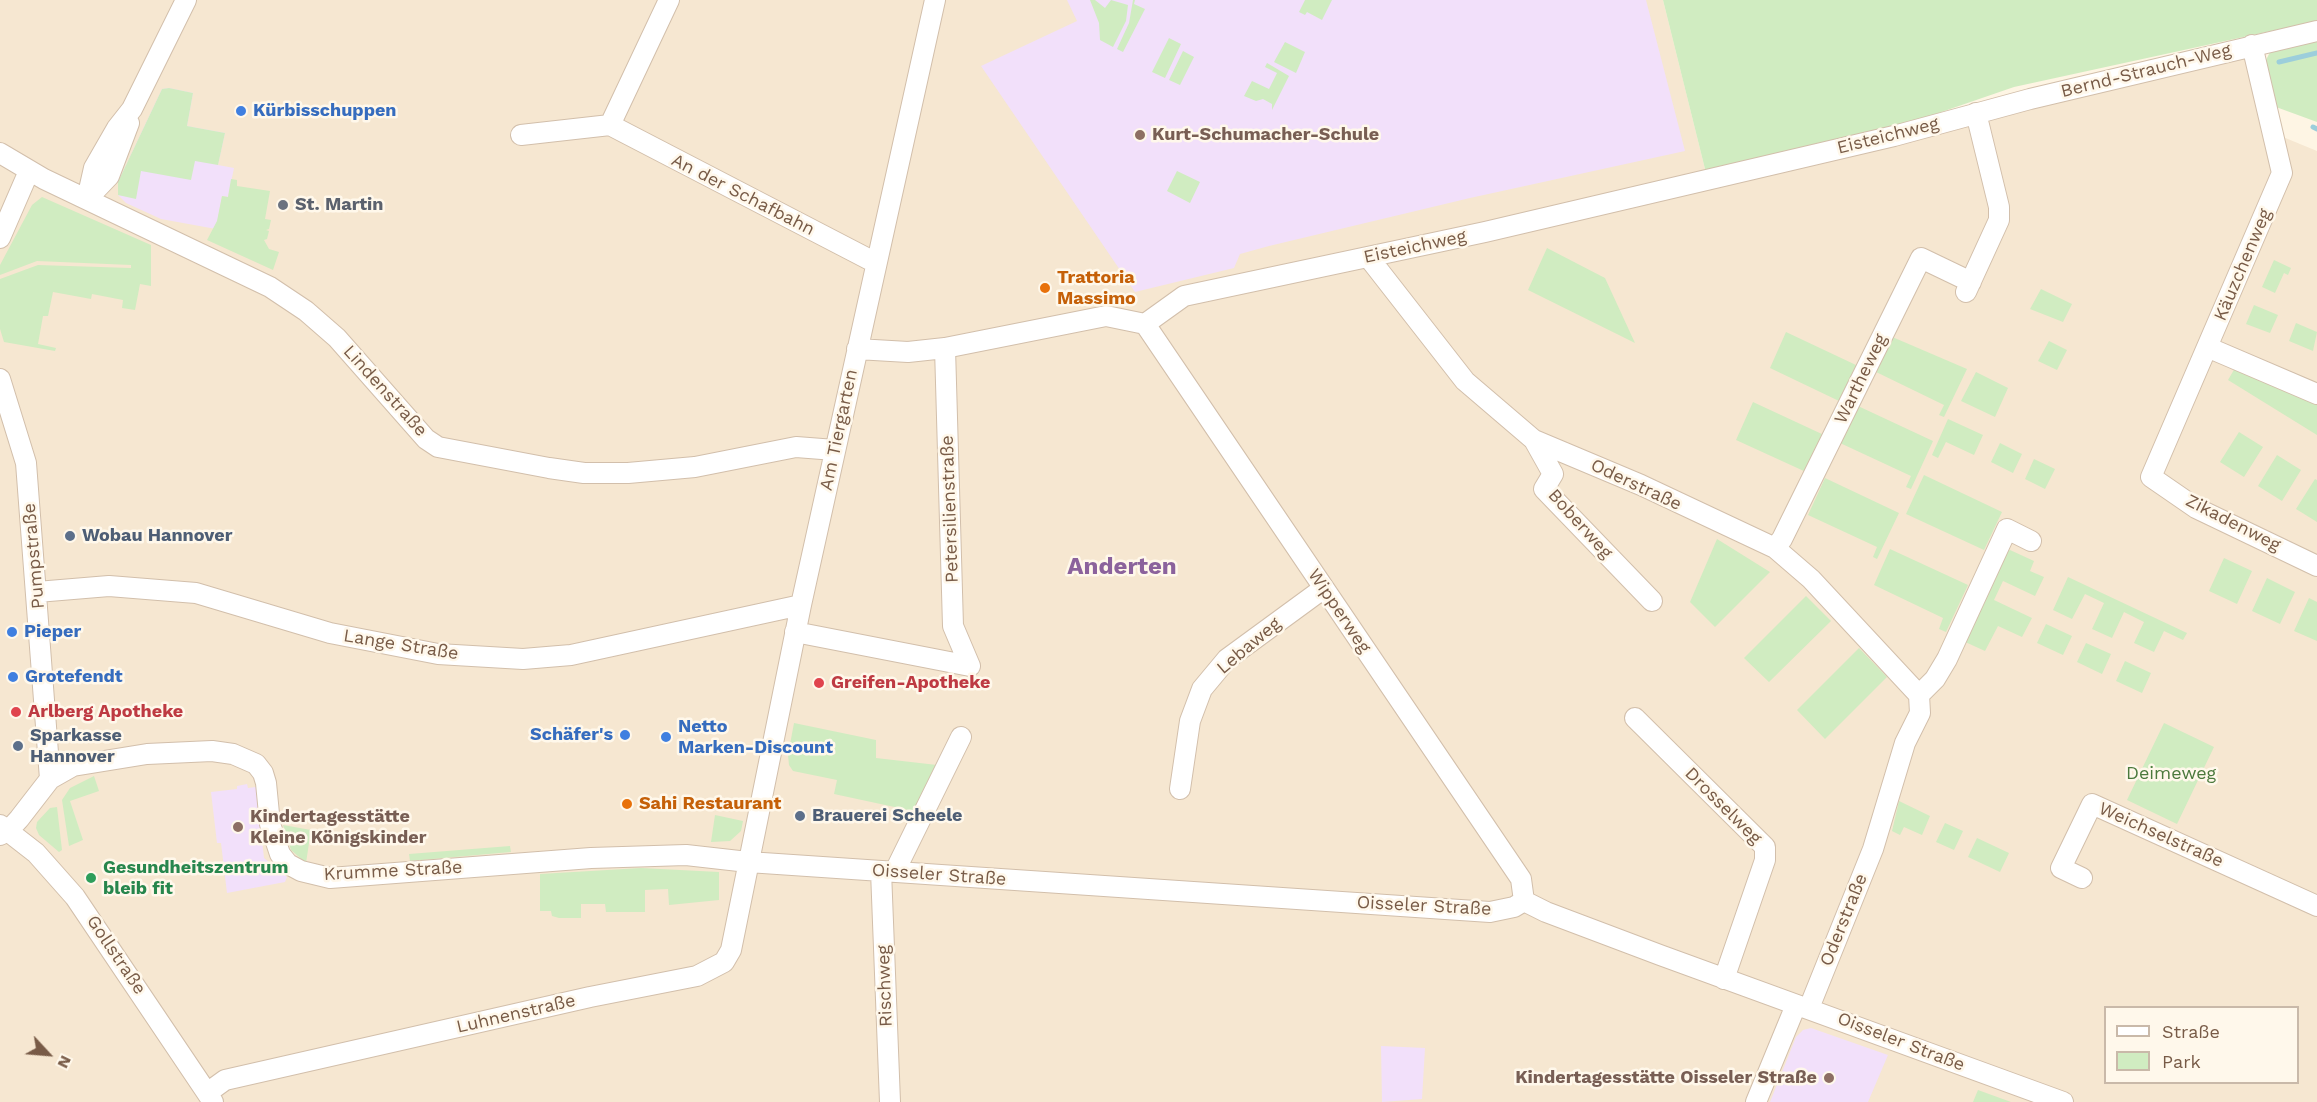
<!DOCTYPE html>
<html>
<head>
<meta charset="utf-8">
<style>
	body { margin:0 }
	#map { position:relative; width:2317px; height:1102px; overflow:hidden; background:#fef5e4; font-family:"Work Sans",sans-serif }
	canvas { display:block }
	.legend { position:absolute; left:2104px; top:1006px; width:195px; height:78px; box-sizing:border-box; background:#fff8eb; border:2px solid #c9b9a9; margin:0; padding:8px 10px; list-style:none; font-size:18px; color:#785b47 }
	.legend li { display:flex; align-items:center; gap:12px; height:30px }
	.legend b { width:30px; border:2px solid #c9b9a9 }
	.north { position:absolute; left:18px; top:1024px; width:60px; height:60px; -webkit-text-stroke:4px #fff8eb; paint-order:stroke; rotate:116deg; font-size:16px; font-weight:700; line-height:24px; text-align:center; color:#785b47 }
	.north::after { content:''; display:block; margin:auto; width:21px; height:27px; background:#785b47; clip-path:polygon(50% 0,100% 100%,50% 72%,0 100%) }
</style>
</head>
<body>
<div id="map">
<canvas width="2317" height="1102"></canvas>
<ul class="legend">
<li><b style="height:8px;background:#fff"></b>Straße</li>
<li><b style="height:16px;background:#d0ecc1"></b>Park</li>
</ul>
<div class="north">N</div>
</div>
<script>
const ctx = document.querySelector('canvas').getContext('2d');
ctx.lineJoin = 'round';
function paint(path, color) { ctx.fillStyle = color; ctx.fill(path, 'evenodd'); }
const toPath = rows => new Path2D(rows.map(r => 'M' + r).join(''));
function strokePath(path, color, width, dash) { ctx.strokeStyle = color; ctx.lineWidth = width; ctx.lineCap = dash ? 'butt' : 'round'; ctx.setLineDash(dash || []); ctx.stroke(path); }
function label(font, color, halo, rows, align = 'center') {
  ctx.font = font + ' "Work Sans",sans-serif'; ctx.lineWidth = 5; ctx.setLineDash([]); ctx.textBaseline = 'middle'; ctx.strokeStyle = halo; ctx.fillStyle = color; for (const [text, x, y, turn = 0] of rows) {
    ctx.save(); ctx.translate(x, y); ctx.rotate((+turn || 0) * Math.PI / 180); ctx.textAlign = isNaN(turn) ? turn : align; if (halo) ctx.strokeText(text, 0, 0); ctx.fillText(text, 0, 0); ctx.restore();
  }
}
const residential = toPath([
	[0,0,1663,0,1709,185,2263,51,2283,137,2317,151,2317,1102,0,1102],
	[2106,1008,2298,1008,2298,1082,2106,1082]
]);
const education = toPath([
	[1067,0,1646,0,1685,151,1470,198,1269,246,1240,254,1234,268,1135,292,981,66,1077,21],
	[169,88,193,93,187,126,225,133,218,165,234,168,228,197,222,196,216,229,161,219,126,203,118,195,118,182,162,89],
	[247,784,248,788,256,787,264,858,287,877,285,882,227,893,221,843,217,843,211,792,237,789,237,786],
	[1811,1028,1888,1055,1868,1102,1770,1102,1796,1037,1803,1030],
	[1381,1046,1425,1048,1422,1099,1382,1102]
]);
const green = toPath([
	[1090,0,1095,0,1105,8,1111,0,1128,5,1126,21,1113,47,1100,40,1099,23],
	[1133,0,1135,0,1134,4,1145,9,1123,52,1117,49,1129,23],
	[1305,0,1332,0,1322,20,1307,12,1305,15,1299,12],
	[1663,0,2317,0,2317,21,2014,87,1892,129,1707,177],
	[1169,38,1181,44,1165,78,1152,72],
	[2317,38,2317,122,2276,107,2265,62,2271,50],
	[1285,42,1305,52,1296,73,1274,62],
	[1183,51,1194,57,1180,85,1169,80],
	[1267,63,1289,76,1272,110,1272,104,1263,99,1256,101,1244,96,1252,81,1269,89,1277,73,1265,67],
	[169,88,193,93,187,126,225,133,218,165,195,161,191,180,141,171,136,199,118,195,118,182,162,89],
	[1177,171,1200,182,1190,203,1167,191],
	[231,179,237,180,237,186,270,191,265,219,271,220,269,229,266,230,269,231,267,239,264,240,269,249,279,252,273,270,207,240,217,221,222,196,228,197],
	[42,197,151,245,151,286,140,284,135,310,122,308,123,300,92,294,91,299,53,292,48,316,43,316,38,344,56,348,55,351,4,342,0,329,0,279,38,265,131,268,131,265,37,261,0,275,0,265,32,205],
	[1547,248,1605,278,1635,343,1528,290],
	[2274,260,2291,268,2288,275,2284,273,2275,293,2262,287],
	[2041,289,2072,304,2063,322,2030,309],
	[2254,305,2278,315,2270,333,2246,324],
	[2296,323,2317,332,2313,351,2289,341],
	[1786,332,1856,365,1839,401,1770,368],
	[1890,336,1967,369,1944,417,1939,415,1944,405,1874,371],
	[2049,341,2067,350,2057,370,2038,361],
	[2235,368,2317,403,2317,435,2228,380],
	[1976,372,2008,388,1995,417,1961,401],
	[1753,402,1824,435,1806,472,1736,440],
	[1858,406,1933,441,1911,489,1906,487,1911,476,1840,443],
	[1948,419,1983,435,1974,455,1946,442,1938,458,1932,455],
	[2239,432,2263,447,2244,477,2220,462],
	[2000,443,2022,454,2013,473,1991,462],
	[2277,455,2301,470,2282,501,2258,486],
	[2034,459,2055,469,2045,489,2025,479],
	[1924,475,2002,512,1984,550,1906,514],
	[1825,478,1899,513,1877,559,1873,557,1877,547,1808,515],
	[2315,479,2317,480,2317,522,2296,509],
	[1717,539,1770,572,1715,627,1690,602],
	[1890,549,1968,585,1946,632,1939,629,1943,618,1874,585],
	[2010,550,2034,561,2030,571,2044,577,2035,596,2003,581,1994,600,2032,618,2022,637,1998,626,1985,651,1963,641,2003,554],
	[2224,558,2252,571,2237,604,2209,591],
	[2068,577,2187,633,2183,640,2164,631,2154,652,2134,643,2144,622,2124,612,2112,638,2092,629,2104,603,2085,594,2072,619,2053,610],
	[2267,578,2295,592,2280,624,2252,611],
	[1806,596,1831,621,1769,682,1744,658],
	[2309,598,2317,602,2317,641,2294,631],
	[2046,624,2072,636,2063,655,2037,643],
	[2086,643,2111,654,2102,674,2077,662],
	[1859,648,1887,677,1825,739,1797,710],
	[2125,661,2151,673,2142,693,2116,681],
	[794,723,876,740,876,758,937,765,913,811,834,794,837,780,793,771,789,765,788,755],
	[2164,723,2214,747,2177,824,2127,800],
	[94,776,99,791,70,801,83,840,69,846,62,800,70,788],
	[1899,801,1930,816,1922,835,1904,827,1900,835,1892,831],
	[57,807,62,850,59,852,39,835,36,828,37,822,50,808],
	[715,815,743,821,741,831,730,841,711,842],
	[1945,823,1963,831,1954,850,1936,842],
	[283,825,311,830,306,863,291,850],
	[1977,838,2009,853,2000,872,1968,857],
	[510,846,511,852,410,861,409,854],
	[641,868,719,872,719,900,669,905,668,889,645,890,645,912,606,912,605,904,581,904,581,918,559,918,552,916,551,911,540,911,540,874],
	[1978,1090,2011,1102,1973,1102]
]);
const stream = toPath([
	[2279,62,2317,53],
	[2313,127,2317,129]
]);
const minor = toPath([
	[2252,45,2282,173,2151,477,2196,508,2317,566],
	[610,125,669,0],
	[521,135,610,125,876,263],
	[0,153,44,179,270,287,306,311,337,338,426,439,438,447,549,468,584,473,628,473,695,467,796,447,835,450],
	[87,199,94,168,117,128,132,109,186,0],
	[87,199,109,176,129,123],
	[0,238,29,171],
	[1369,258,1465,381,1534,440,1641,485,1775,548,1811,579,1919,695,1920,713,1905,743,1873,849,1809,1008],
	[1966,292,1999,220,1999,207,1976,113],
	[1145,324,1521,879,1524,901],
	[2207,347,2317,394],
	[945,348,953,626,970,666],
	[857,349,908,352,945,348,1106,316,1145,324,1184,296,1485,232,1894,136,2030,99,2317,31],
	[0,379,26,463,50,779],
	[1534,440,1553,474,1544,489,1652,601],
	[1775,548,1782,539,1921,258,1971,282],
	[37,592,109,586,196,593,330,633,438,654,523,659,571,655,801,605],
	[795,632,970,666],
	[1919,695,1935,679,1947,659,2007,529,2031,541],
	[1635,718,1765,847,1765,860,1724,979],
	[1180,789,1190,721,1202,689,1227,659,1324,588],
	[0,825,36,853,75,897,213,1102],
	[0,835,8,831,19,819,50,779,73,766,147,754,212,751,233,754,256,764,263,773,266,783,270,824,280,854,288,864,301,871,330,878,591,858,686,855,748,862,1490,912,1514,907,1524,901],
	[881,871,890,1102],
	[895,871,961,737],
	[2082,878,2061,868,2092,804,2317,906],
	[1524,901,1546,912,1660,955,2063,1102],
	[207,1093,225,1080,590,997,697,976,724,962,731,950,801,605,935,0],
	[1756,1102,1796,1005]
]);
const markers = [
	[241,111,6,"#3f7fe0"],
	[1140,135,6,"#8d6e63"],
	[283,205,6,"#6b7280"],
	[1045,288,6,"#e8710a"],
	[70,536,6,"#5c6f8a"],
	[12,632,6,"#3f7fe0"],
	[13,677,6,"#3f7fe0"],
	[819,683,6,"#e0444e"],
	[16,712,6,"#e0444e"],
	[625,735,6,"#3f7fe0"],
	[666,737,6,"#3f7fe0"],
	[18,746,6,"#5c6f8a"],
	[627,804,6,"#e8710a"],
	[800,816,6,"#5c6f8a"],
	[238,827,6,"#8d6e63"],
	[91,878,6,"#2e9e5b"],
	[1829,1078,6,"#8d6e63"]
];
const streetNames = [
	["Bernd-Strauch-Weg",2146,71,-14],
	["Eisteichweg",1888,136,-14],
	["An der Schafbahn",743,195,27],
	["Eisteichweg",1415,247,-12],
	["Käuzchenweg",2243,265,-67],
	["Wartheweg",1861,379,-64],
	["Lindenstraße",385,391,48],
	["Am Tiergarten",839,430,-78],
	["Oderstraße",1636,485,25],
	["Petersilienstraße",950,509,-92],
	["Zikadenweg",2233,523,27],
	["Boberweg",1580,524,48],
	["Pumpstraße",34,556,-95],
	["Wipperweg",1339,611,56],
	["Lange Straße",401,645,9],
	["Lebaweg",1249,646,-40],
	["Drosselweg",1723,806,45],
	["Weichselstraße",2161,835,24],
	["Krumme Straße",393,871,-3],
	["Oisseler Straße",939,875,4],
	["Oisseler Straße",1424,906,3],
	["Oderstraße",1844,920,-68],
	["Gollstraße",116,955,56],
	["Rischweg",885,986,-92],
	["Luhnenstraße",516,1014,-13],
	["Oisseler Straße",1901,1042,21]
];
const shopNames = [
	["Kürbisschuppen",253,111],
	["Pieper",24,632],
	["Grotefendt",25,677],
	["Netto",678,727],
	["Marken-Discount",678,748],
	["Schäfer's",613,735,"right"]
];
const educationNames = [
	["Kurt-Schumacher-Schule",1152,135],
	["Kindertagesstätte",250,817],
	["Kleine Königskinder",250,838],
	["Kindertagesstätte Oisseler Straße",1817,1078,"right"]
];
const worshipNames = [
	["St. Martin",295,205]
];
const foodNames = [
	["Trattoria",1057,278],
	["Massimo",1057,299],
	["Sahi Restaurant",639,804]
];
const serviceNames = [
	["Wobau Hannover",82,536],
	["Sparkasse",30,736],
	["Hannover",30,757],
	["Brauerei Scheele",812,816]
];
const healthNames = [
	["Greifen-Apotheke",831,683],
	["Arlberg Apotheke",28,712]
];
const parkNames = [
	["Deimeweg",2171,774]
];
const leisureNames = [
	["Gesundheitszentrum",103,868],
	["bleib fit",103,889]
];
const districtNames = [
	["Anderten",1122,567]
];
paint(residential, '#f6e7d1');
paint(education, '#f2e0fa');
paint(green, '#d0ecc1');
strokePath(stream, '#9ccedb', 5);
strokePath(minor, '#d2bfab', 22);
strokePath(minor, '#fff', 20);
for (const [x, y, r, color] of markers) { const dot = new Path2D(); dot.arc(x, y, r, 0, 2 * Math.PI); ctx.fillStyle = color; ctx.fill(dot); strokePath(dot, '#fff8eb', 2); }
label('18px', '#785b47', '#fff8eb', streetNames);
label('bold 18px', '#366cbe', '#fff8eb', shopNames, 'left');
label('bold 18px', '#785e54', '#fff8eb', educationNames, 'left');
label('bold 18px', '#5b616d', '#fff8eb', worshipNames, 'left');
label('bold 18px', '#c56008', '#fff8eb', foodNames, 'left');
label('bold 18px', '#4e5e75', '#fff8eb', serviceNames, 'left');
label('bold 18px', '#be3a42', '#fff8eb', healthNames, 'left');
label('18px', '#4b793c', '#fff8eb', parkNames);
label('bold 18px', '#27864d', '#fff8eb', leisureNames, 'left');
label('bold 24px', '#8b629c', '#fff8eb', districtNames);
</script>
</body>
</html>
